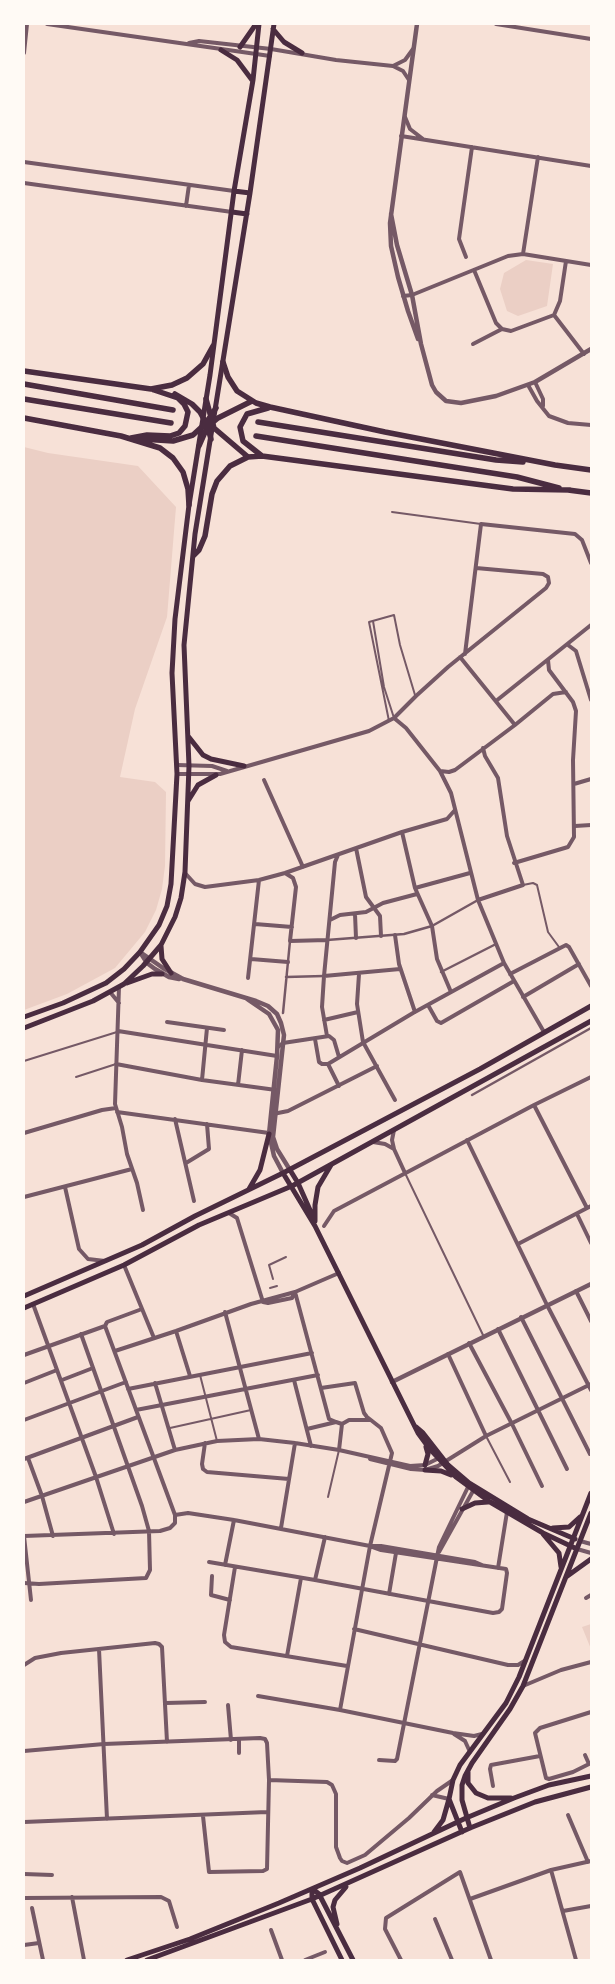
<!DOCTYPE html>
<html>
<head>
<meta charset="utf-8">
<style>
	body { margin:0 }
	#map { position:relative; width:615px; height:1984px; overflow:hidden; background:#f7e1d7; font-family:"Work Sans",sans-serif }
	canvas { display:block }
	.frame { position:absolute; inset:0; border:25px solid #fffaf5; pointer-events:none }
</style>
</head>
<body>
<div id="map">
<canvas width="615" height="1984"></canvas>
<div class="frame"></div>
</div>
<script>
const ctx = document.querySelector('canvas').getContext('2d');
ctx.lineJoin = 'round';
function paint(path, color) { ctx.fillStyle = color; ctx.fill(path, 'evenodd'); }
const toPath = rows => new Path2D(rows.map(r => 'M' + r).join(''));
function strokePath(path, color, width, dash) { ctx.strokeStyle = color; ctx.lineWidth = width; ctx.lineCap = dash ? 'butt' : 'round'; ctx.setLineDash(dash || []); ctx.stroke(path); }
const green = toPath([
	[526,260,553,264,547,306,518,316,507,311,500,289,504,273],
	[24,447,48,453,138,466,176,507,167,617,135,709,120,777,155,782,166,792,165,866,162,889,156,910,145,932,115,968,67,994,24,1010],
	[591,1624,591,1649,582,1627]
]);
const service = toPath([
	[392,512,481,524],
	[373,621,384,687,394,718],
	[389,721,369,622,394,615,400,645,415,695],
	[523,885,533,883,537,885,548,932,559,947],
	[24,1061,117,1032],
	[76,1077,116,1064],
	[405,1173,483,1335],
	[273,1279,269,1265,286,1257],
	[270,1288,277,1286],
	[200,1375,217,1441],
	[170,1428,251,1410],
	[486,1436,510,1482],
	[328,1497,339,1450]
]);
const pedestrian = toPath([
	[327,940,404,934,432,926,478,900],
	[441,972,496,944],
	[286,977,324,976],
	[283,1013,290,941],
	[472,1095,591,1028]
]);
const minor = toPath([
	[47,24,270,56],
	[496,24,591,39],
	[189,43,199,41,271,49,336,60,393,66,403,71,409,80],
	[24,53,27,24],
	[393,66,405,60,413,49],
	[405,117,410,129,423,139],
	[401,136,591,166],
	[24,162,234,191],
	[24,183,232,212],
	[186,206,189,185],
	[523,254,538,157],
	[466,257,459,239,472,147],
	[474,270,496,323,502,329,511,331,554,315,560,301,566,261],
	[403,296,412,295,508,256,523,254,591,265],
	[554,315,584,354],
	[473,344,502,329],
	[535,382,543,399,543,406],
	[528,385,537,401,549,416,568,423,591,425],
	[568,645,576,651,591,700],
	[465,654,481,524,575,534,582,540,591,563],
	[460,657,515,725],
	[496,701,591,625],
	[394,718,406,728,440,771,451,793,478,900,504,963,544,1032],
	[177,765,212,766,227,771],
	[440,771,449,772,455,770,515,725,553,694,566,692],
	[177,774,220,774,369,731,394,718,416,696,448,667,546,588,549,583,548,577,543,574,476,568],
	[264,780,303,867],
	[574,784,591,779],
	[575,826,591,825],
	[402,832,415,888,432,926,437,959,451,992],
	[356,848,366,897,380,916,381,936],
	[514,863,568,847,574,837,573,760,576,711,573,702,549,670,548,660],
	[185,873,195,884,205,887,259,880,285,873,402,832,447,819,455,810],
	[285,873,293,878,296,887,290,941,327,940],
	[415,888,470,873],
	[478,900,523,885,507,836,498,778,485,756,483,748],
	[355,914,356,938],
	[330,920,340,915,366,912,383,903,417,894],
	[255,924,292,927],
	[395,935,399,964,415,1012],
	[251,959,288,962],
	[359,974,357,1004,363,1042,395,1100],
	[510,974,566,945,569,947,591,986],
	[324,976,400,969],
	[248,978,259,880],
	[119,987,115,1104,122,1127,127,1154,137,1183,143,1210],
	[110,992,119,1003],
	[523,997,579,964],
	[428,1005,437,1021,441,1023,514,981],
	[324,1020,358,1012],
	[167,1022,224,1030],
	[118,1031,277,1056],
	[327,1036,322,1007,324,976,335,862,338,855],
	[315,1039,319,1062,322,1064,328,1064],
	[278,1047,283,1043,329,1036,334,1040,339,1057],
	[116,1064,202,1080,276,1090],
	[328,1064,413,1013,504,963],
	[328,1064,339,1086],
	[202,1080,207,1028],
	[238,1085,242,1050],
	[534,1105,587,1208],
	[117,1112,269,1133],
	[273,1114,288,1111,377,1066],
	[175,1119,194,1201],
	[394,1130,392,1140,394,1149,405,1173],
	[24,1133,102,1110,116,1108],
	[467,1140,547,1305,591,1390],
	[373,1142,385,1144,394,1149],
	[186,1163,209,1149,207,1124],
	[65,1187,79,1249,88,1259,105,1261],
	[24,1197,132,1169],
	[229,1213,237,1218,263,1302,268,1303,292,1298,295,1292],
	[577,1214,591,1243],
	[324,1226,334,1211,534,1105,591,1077],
	[518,1244,591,1206],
	[124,1265,154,1338],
	[576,1291,591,1321],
	[295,1292,329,1419,336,1422],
	[33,1304,96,1477,114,1534],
	[225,1312,259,1439],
	[521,1317,590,1454],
	[498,1329,567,1469],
	[176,1331,190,1376],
	[469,1343,512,1424,542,1486],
	[115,1351,176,1331,251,1304,295,1292,339,1273],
	[448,1354,486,1436],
	[24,1355,105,1326,107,1322,142,1309],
	[62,1380,93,1368],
	[294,1380,311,1446],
	[24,1383,57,1370],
	[155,1383,175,1450],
	[321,1388,355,1383,364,1413,367,1417,381,1428,392,1453,370,1546,340,1710],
	[128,1389,312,1353],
	[136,1410,318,1375],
	[24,1420,126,1382],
	[307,1429,336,1422,342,1424,349,1420,370,1420],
	[205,1443,202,1464,203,1469,207,1472,289,1479],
	[339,1450,342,1424],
	[28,1458,42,1496,53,1536],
	[24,1459,138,1417],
	[370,1459,411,1469,425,1470,438,1466,486,1436,591,1384],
	[24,1502,175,1450,217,1441,259,1439,295,1443,339,1450,410,1466,425,1465,439,1458],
	[175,1515,188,1513,234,1520,370,1546,381,1546,475,1562,482,1565],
	[281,1528,295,1443],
	[24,1536,160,1531,170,1528,175,1523,175,1515,105,1326],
	[24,1536,31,1600],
	[580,1541,591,1544],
	[577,1549,591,1553],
	[439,1552,473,1491],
	[209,1562,315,1580,493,1613,499,1612,502,1609,507,1573,506,1569,381,1550,370,1546],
	[225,1565,234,1520],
	[235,1567,224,1635,225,1642,231,1647,347,1666],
	[498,1568,507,1512],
	[212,1576,211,1595,230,1600],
	[315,1580,325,1537],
	[24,1583,39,1584,146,1578,150,1570,149,1531,142,1506,81,1334],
	[389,1594,396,1553],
	[586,1598,591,1595],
	[354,1629,508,1665,518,1665,526,1660],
	[99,1649,107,1819],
	[287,1656,301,1578],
	[24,1665,35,1658,61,1653,155,1643,159,1644,162,1647,167,1742],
	[523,1686,561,1670,591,1662],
	[258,1696,340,1710,453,1733,474,1736,482,1734],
	[166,1703,205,1702],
	[228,1705,231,1740],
	[591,1712,540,1728,535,1733,546,1778,549,1779,573,1772,591,1763],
	[454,1734,465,1741,470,1752],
	[239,1739,239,1753],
	[24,1751,104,1744,260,1738,265,1739,267,1743,269,1780,267,1869,263,1871,209,1872,203,1816],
	[585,1755,589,1764],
	[379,1760,395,1761,397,1759,439,1547,468,1487],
	[269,1780,327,1782,332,1785,336,1794,336,1847,340,1858,342,1861,347,1863,365,1855,409,1818,437,1791,453,1780],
	[493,1786,490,1769,491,1765,540,1756],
	[432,1795,449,1799],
	[568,1815,588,1862],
	[24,1822,267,1812],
	[551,1870,576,1960],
	[24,1874,52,1875],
	[72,1897,84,1960],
	[24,1898,161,1897,169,1901,177,1927],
	[470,1899,551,1870,591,1861],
	[32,1908,43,1960],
	[563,1911,591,1906],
	[435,1919,452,1960],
	[271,1930,282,1960],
	[24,1945,39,1943],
	[305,1960,325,1952],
	[401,1960,385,1929,386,1918,460,1872,491,1960]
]);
const tertiary = toPath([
	[417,24,390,223,391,246,398,277,408,311,418,339],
	[391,214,397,245,412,295,421,344,432,385,436,392,446,401,461,403,496,396,535,382,591,349],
	[140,952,163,968,183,979,256,1001,268,1006,277,1014,281,1023,284,1035,273,1137,277,1149,290,1170],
	[140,952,147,963,155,969,169,977,179,979],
	[247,999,269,1014,278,1030,277,1056,269,1134,274,1156,283,1173],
	[392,1382,591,1284]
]);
const secondary = toPath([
	[273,29,284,42,302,53],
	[240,47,256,24],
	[221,50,237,60,252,80],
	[234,191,250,193],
	[232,212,247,214],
	[188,736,203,755,211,759,244,766],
	[188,801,198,785,216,775],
	[161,946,162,959,171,973],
	[127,983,152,974,162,974],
	[24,1017,63,1003,106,983,124,969,140,952,159,925,167,906,171,884,177,774,172,673,175,619,189,505,210,375,234,191,253,80,259,24],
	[24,1028,93,1001,124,984,143,966,161,945,175,917,181,898,185,872,189,766,184,645,195,534,250,193,274,24],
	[290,1170,298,1183,314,1219],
	[283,1173,315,1226,418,1433,429,1448,456,1477,490,1502,543,1533,577,1549],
	[249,1189,260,1170,269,1134],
	[315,1221,315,1205,318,1187,331,1165],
	[24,1296,142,1245,195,1216,283,1173,480,1069,591,1006],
	[24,1308,124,1265,199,1225,292,1186,591,1021],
	[416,1427,423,1433,448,1465,469,1483,528,1519,575,1539],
	[425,1465,428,1454,426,1447],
	[425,1470,441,1471,451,1475],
	[462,1509,475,1503,488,1502],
	[553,1528,569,1527,580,1517],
	[543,1534,559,1553,561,1567],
	[566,1577,591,1559],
	[468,1772,468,1783,476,1793,488,1798,511,1798],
	[470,1828,462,1800,462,1785,465,1776,472,1763,510,1709,523,1686,591,1513],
	[434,1832,443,1820,449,1799],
	[462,1832,449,1799,453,1780,460,1765,506,1703,519,1677,591,1493],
	[315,1888,312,1893,312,1899,342,1960],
	[309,1890,314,1890,319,1894,353,1960],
	[337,1924,333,1907,335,1900,346,1887],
	[127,1960,190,1939,279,1903,360,1868,466,1818,514,1798,549,1785,591,1776],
	[147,1960,312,1899,470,1828,535,1802,591,1787]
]);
const primary = toPath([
	[223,362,228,377,237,391,256,403,270,407,385,432,555,465,591,470],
	[24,371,151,389,172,385,187,378,203,364,213,346],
	[24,384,173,410],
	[175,394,192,404,200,412,207,425,211,439],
	[24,399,171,423],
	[206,399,214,428,248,457],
	[24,418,121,436,160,448,173,458,183,472,188,489,189,505],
	[258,422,496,460,523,462],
	[256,436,517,477,559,488],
	[131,438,147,435,170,436,179,433,185,426,188,412,184,404,178,398,154,390],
	[141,439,173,441,193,435,206,423,216,408],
	[199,446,206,430,212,423,218,418,252,401],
	[262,456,243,441,240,427,247,414,268,408],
	[568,490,591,493],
	[194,555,199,550,205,536,212,494,217,481,230,466,248,457,262,456,513,489,570,490]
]);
paint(green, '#ebcfc5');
strokePath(service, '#755966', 2);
strokePath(pedestrian, '#755966', 2.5);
strokePath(minor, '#755966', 4);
strokePath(tertiary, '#755966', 4.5);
strokePath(secondary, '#4a2c40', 5);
strokePath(primary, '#4a2c40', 5.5);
</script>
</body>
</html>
